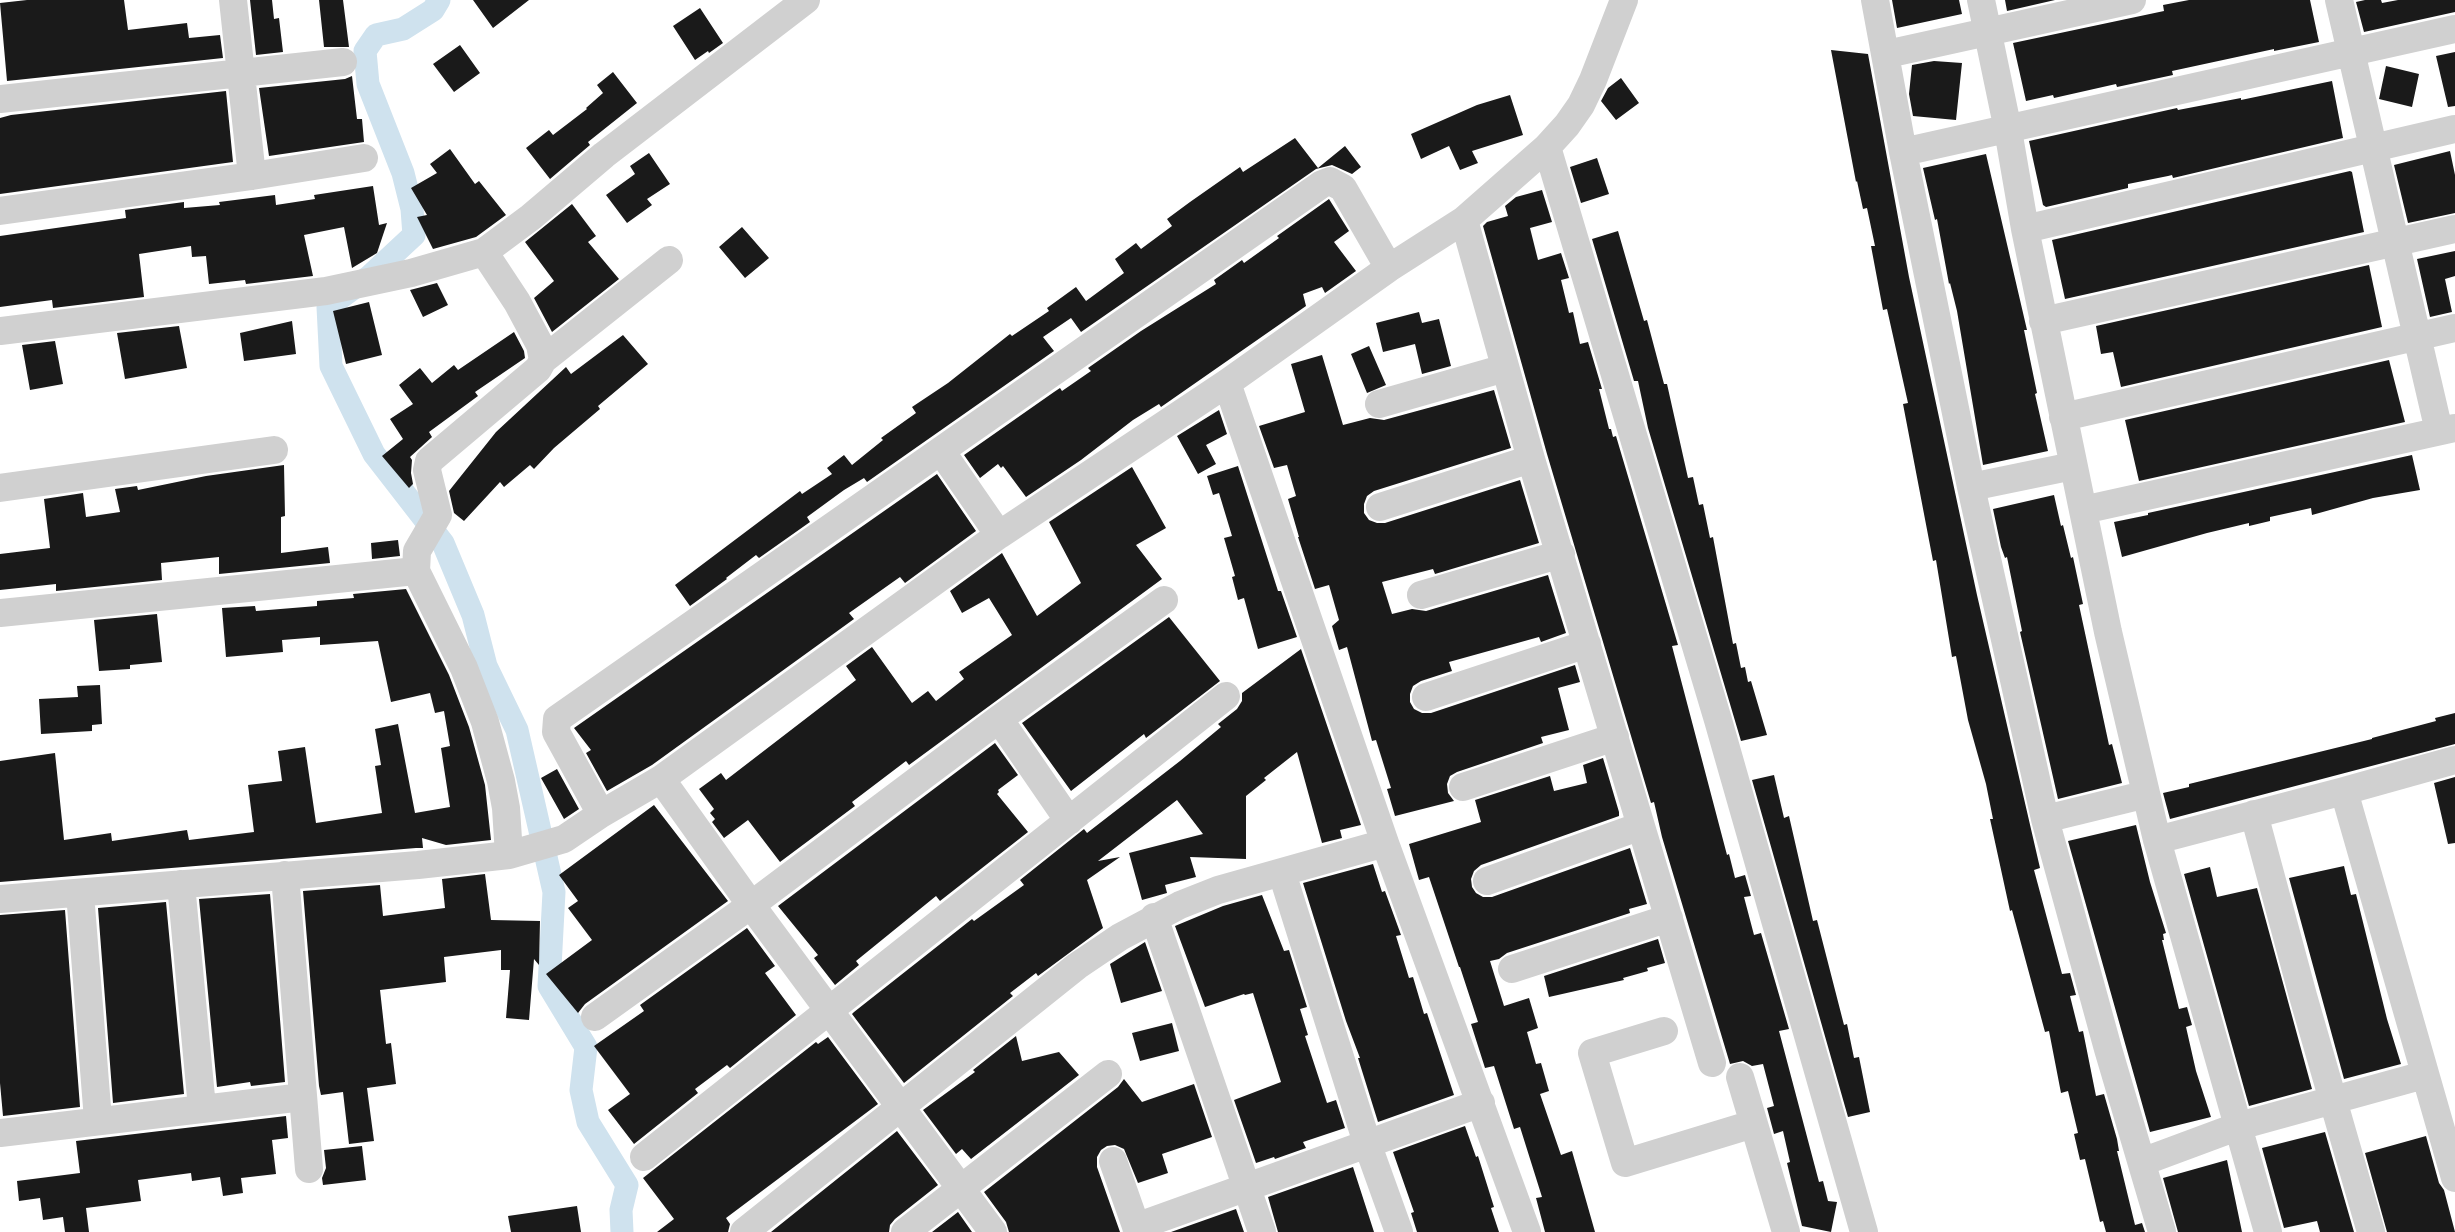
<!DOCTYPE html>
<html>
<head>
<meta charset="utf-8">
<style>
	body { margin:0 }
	canvas { display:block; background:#fff }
</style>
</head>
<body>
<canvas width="2455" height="1232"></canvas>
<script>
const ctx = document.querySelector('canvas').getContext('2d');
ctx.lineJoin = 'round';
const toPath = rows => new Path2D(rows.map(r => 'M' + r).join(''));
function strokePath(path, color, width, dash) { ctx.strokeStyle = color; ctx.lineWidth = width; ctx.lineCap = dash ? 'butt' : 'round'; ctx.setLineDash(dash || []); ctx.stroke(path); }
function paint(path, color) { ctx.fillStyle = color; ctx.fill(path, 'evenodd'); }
const canal = toPath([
	[439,0,433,10,403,29,376,35,365,51,368,84,403,173,412,209,414,235,370,276,328,307,331,366,374,454,443,543,473,615,486,666,517,730,554,892,549,986,586,1047,581,1090,588,1122,627,1185,621,1210,622,1232]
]);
const building = toPath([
	[27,0,124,0,128,30,187,23,189,38,220,35,223,58,7,81,0,3],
	[250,0,272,0,274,19,279,18,283,52,256,55],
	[319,0,343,0,349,47,324,47],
	[473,0,529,0,493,28],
	[1892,0,1959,0,1962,14,1897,28],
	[2005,0,2055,0,2007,11],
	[2189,0,2310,0,2319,42,2274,51,2274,49,2172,71,2173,75,2117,87,2116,84,2054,98,2053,95,2026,101,2013,43,2164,11,2163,5],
	[2365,0,2381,0,2382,3,2398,0,2455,0,2455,12,2364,32,2356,2],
	[700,8,723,43,709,53,708,51,695,60,673,26],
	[460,45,480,73,454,92,433,64],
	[1831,50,1868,54,1909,277,1977,595,2040,868,2034,870,2062,974,2070,973,2076,995,2070,996,2079,1032,2083,1031,2096,1096,2104,1094,2117,1139,2119,1151,2117,1151,2135,1225,2142,1223,2145,1232,2106,1232,2103,1221,2100,1222,2085,1159,2080,1160,2074,1134,2078,1133,2068,1091,2061,1093,2049,1031,2045,1032,2012,910,2010,911,1990,819,1993,819,1986,784,1968,720,1956,656,1952,657,1936,560,1933,561,1903,404,1908,403,1887,309,1883,310,1871,246,1875,246,1867,208,1863,209,1857,181,1856,182],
	[2455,52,2455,106,2448,107,2436,56],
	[1934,61,1962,63,1956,120,1913,116,1909,94,1912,65],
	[2386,66,2419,74,2412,107,2379,99],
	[613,72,637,103,588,142,590,145,550,179,526,148,549,130,553,135,587,109,586,108,603,93,597,85],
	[352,76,357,119,362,119,364,142,269,156,259,88,345,79],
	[1621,78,1639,103,1616,120,1601,101,1608,88],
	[2332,81,2343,138,2173,178,2172,175,2168,176,2128,184,2128,188,2046,207,2043,205,2029,141,2177,108,2178,110,2241,98,2241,100],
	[226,91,233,162,0,194,0,118,11,115],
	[1510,95,1523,135,1472,151,1478,163,1460,170,1449,146,1421,159,1411,134,1477,105],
	[1295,138,1318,168,1345,146,1361,167,1352,174,1332,165,1316,169,1081,332,1071,318,1043,337,1054,351,867,482,864,478,844,490,807,517,810,522,759,558,756,555,726,578,727,579,690,606,675,585,800,491,802,494,832,474,827,468,844,455,852,465,883,440,881,438,916,413,912,407,948,383,1010,334,1012,336,1049,311,1047,308,1076,287,1086,301,1124,273,1115,259,1136,243,1141,249,1172,226,1167,219,1190,202,1240,167,1243,172],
	[450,149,475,184,479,181,506,215,476,237,433,249,417,217,427,215,411,188,437,173,430,164],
	[2450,151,2455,175,2455,213,2408,223,2394,165],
	[649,153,670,184,647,199,652,205,627,223,606,195,635,174,630,166],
	[1986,154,2027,330,2024,330,2037,393,2035,394,2048,451,1983,465,1957,311,1950,283,1949,284,1937,219,1935,220,1923,168],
	[1597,158,1609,194,1581,203,1570,167],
	[2350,171,2352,172,2364,232,2065,299,2052,240],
	[373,186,379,225,387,223,377,253,352,268,344,227,304,235,313,276,246,284,245,280,209,284,206,256,192,257,191,246,139,254,144,297,53,308,52,300,0,307,0,236,126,218,125,210,184,202,184,208,220,205,219,202,275,195,276,205,315,199,314,195],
	[1542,190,1552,222,1530,228,1538,260,1561,253,1569,278,1561,280,1569,313,1573,312,1580,344,1588,342,1602,389,1599,389,1609,429,1611,429,1613,437,1616,436,1678,645,1672,646,1727,855,1729,854,1735,878,1745,875,1751,896,1744,897,1754,935,1761,933,1789,1029,1779,1031,1819,1182,1823,1181,1828,1201,1837,1202,1831,1232,1802,1226,1787,1163,1790,1162,1783,1131,1774,1134,1767,1108,1774,1106,1763,1064,1752,1066,1743,1061,1730,1064,1662,837,1654,802,1651,803,1547,454,1483,226,1487,222,1508,216,1505,206,1516,197],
	[1329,199,1349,231,1334,242,1356,271,1325,293,1322,287,1303,294,1306,306,1161,407,1159,404,1133,420,1081,460,1026,497,1003,466,1001,468,998,464,980,478,964,455,1054,392,1060,388,1062,391,1091,371,1088,368,1141,331,1216,284,1214,280,1242,260,1244,263,1279,238,1277,236],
	[572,204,596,236,588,242,619,279,552,332,534,298,554,281,525,242],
	[742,227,769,258,745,278,719,247],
	[1618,231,1644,321,1647,320,1664,384,1667,384,1688,478,1693,477,1699,505,1703,504,1710,538,1713,537,1733,644,1736,643,1741,668,1745,667,1748,682,1751,681,1767,735,1741,741,1648,428,1638,381,1634,381,1592,239],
	[2455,251,2455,276,2445,279,2452,312,2430,317,2417,259],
	[2369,265,2382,327,2121,387,2113,352,2101,354,2096,326],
	[437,283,448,305,423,317,410,290],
	[369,302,382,355,346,364,333,311],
	[1419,312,1422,323,1439,319,1451,366,1422,374,1415,344,1383,352,1376,323],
	[292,321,296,354,244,361,240,333],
	[179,326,187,368,125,379,117,333],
	[514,332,524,351,525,358,475,392,478,396,429,432,432,437,410,457,412,460,411,473,413,484,409,488,382,456,403,439,390,419,413,404,399,385,420,368,432,383,454,365,458,370],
	[623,335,648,364,598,406,600,409,554,448,534,469,530,465,504,487,500,482,464,521,454,513,449,491,496,432,566,367,571,374],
	[55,341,63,384,30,390,22,345],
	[1369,346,1386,385,1367,393,1351,354],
	[1322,355,1343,425,1370,418,1384,420,1494,390,1511,448,1374,491,1367,496,1364,504,1364,513,1369,520,1377,523,1385,523,1520,480,1539,543,1435,574,1433,569,1382,582,1392,614,1412,609,1426,611,1548,575,1566,633,1541,642,1539,637,1449,662,1452,671,1421,681,1413,686,1410,694,1410,702,1414,709,1422,713,1431,713,1575,665,1580,682,1558,688,1569,730,1541,737,1543,743,1457,772,1450,776,1447,784,1448,793,1454,801,1395,816,1387,789,1391,788,1376,740,1372,741,1347,647,1339,650,1332,626,1339,620,1329,585,1315,589,1298,537,1299,537,1288,499,1296,496,1287,465,1274,468,1259,426,1305,412,1291,364],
	[2389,360,2405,422,2139,481,2125,420],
	[1219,410,1227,434,1206,445,1216,464,1198,474,1177,436],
	[2412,455,2420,490,2373,498,2312,515,2311,508,2270,517,2270,521,2249,526,2249,523,2207,533,2122,557,2114,522,2148,515,2148,513],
	[284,465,285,516,281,517,281,553,328,547,330,563,219,574,219,557,161,563,162,580,56,591,56,584,0,590,0,554,50,548,44,499,83,493,86,517,120,512,115,489,137,486,138,490,206,476],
	[1238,466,1278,591,1281,591,1297,637,1258,649,1244,598,1238,600,1232,577,1235,576,1224,538,1232,536,1219,493,1213,495,1207,476],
	[1132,467,1166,528,1136,545,1162,579,909,765,906,761,852,802,855,806,780,862,748,820,724,838,712,822,715,819,710,813,714,809,699,789,721,773,726,780,856,680,846,666,872,647,912,703,928,691,936,701,964,679,959,672,1012,635,989,598,962,613,950,591,1002,553,1037,616,1081,583,1049,522],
	[937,474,976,531,905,583,900,577,849,613,854,619,652,765,607,791,586,753,591,750,574,728],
	[2054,495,2061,526,2063,525,2071,558,2073,557,2083,604,2079,605,2109,745,2112,744,2122,783,2058,799,2020,632,2022,631,2007,557,2005,558,2001,547,1993,509],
	[398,540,400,556,372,559,371,543],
	[406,589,449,675,469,727,485,785,491,840,446,845,422,838,423,848,416,848,0,882,0,761,55,753,64,840,111,833,112,841,187,830,189,840,254,832,248,785,282,781,278,751,305,747,316,823,382,813,375,766,381,765,375,729,398,724,415,813,450,807,441,748,450,746,444,711,435,713,430,693,391,702,378,641,320,645,320,637,282,640,283,652,226,657,222,608,255,606,256,611,317,606,317,601,354,598,353,594],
	[157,614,162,662,130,665,130,669,99,671,94,620],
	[1169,617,1220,681,1146,738,1144,734,1071,791,1022,723],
	[1301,649,1361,825,1340,830,1342,838,1322,843,1297,752,1264,778,1266,780,1246,796,1246,859,1190,857,1196,877,1165,885,1167,893,1142,900,1129,853,1203,834,1177,800,1098,861,1120,857,1087,880,1103,928,1038,976,1036,973,1010,993,1013,996,904,1083,852,1014,854,1012,972,919,974,921,1024,885,1020,880,1084,829,1087,833,1180,761,1221,727,1218,724,1237,709,1242,701,1242,693],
	[100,685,102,724,92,725,92,731,41,734,39,699,78,697,77,686],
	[2455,713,2455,744,2170,819,2163,793,2189,787,2189,784,2372,739,2372,738,2436,721,2435,718],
	[995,743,1018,775,998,790,999,792,997,794,1028,832,940,901,936,896,856,961,859,965,835,985,814,958,818,955,778,906],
	[1603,758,1619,812,1619,816,1481,865,1474,871,1471,879,1472,887,1476,893,1483,897,1492,897,1630,848,1647,904,1629,909,1630,913,1507,953,1499,959,1490,961,1504,1006,1529,998,1538,1028,1527,1032,1536,1064,1541,1063,1549,1091,1540,1094,1561,1155,1572,1151,1595,1232,1545,1232,1536,1198,1542,1197,1520,1127,1514,1129,1494,1066,1485,1068,1471,1024,1478,1022,1460,967,1459,967,1429,877,1419,880,1409,844,1481,822,1475,800,1550,776,1554,791,1587,783,1583,765],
	[557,769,579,809,564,819,541,778],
	[1774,775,1784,818,1789,816,1813,921,1817,920,1844,1025,1847,1024,1854,1058,1859,1057,1870,1112,1848,1117,1752,780],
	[2455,777,2455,843,2448,844,2434,783],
	[654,805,728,901,585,1004,578,1013,546,974,592,940,568,908,578,901,559,875],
	[2136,825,2150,882,2166,933,2163,934,2164,940,2162,940,2179,1009,2187,1007,2192,1025,2186,1027,2196,1071,2211,1117,2150,1132,2068,841],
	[1373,864,1382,892,1385,891,1401,935,1396,936,1409,978,1413,977,1424,1014,1427,1013,1454,1095,1378,1122,1358,1058,1360,1058,1346,1021,1303,883],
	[2344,866,2351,895,2356,894,2387,1019,2401,1064,2344,1079,2289,878],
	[2210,867,2217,897,2257,888,2312,1089,2249,1106,2184,874],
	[485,874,491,920,540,921,539,965,534,959,529,1020,506,1018,510,970,501,970,501,950,444,957,446,982,380,990,386,1044,391,1043,396,1084,367,1088,374,1141,349,1144,343,1092,321,1095,319,1086,303,891,380,885,383,916,445,908,442,879],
	[270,894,285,1082,251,1086,250,1082,217,1087,199,899],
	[1262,895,1284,951,1289,950,1307,1007,1300,1009,1308,1035,1305,1036,1327,1103,1336,1100,1345,1128,1303,1142,1306,1148,1275,1159,1274,1157,1256,1163,1234,1100,1281,1082,1253,993,1245,995,1244,994,1205,1007,1175,926,1223,906],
	[166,902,184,1094,113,1103,98,908],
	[65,910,80,1107,3,1116,0,1083,0,915],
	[747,928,775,966,765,973,796,1015,730,1068,727,1065,695,1089,698,1093,634,1144,608,1110,630,1094,594,1046,644,1011,640,1005],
	[1658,939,1665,963,1647,968,1648,971,1623,978,1624,980,1549,997,1544,976],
	[1145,942,1162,991,1121,1003,1110,964],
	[1172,1023,1179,1051,1140,1061,1132,1033],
	[1016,1036,1022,1061,1059,1052,1079,1075,971,1159,962,1149,956,1154,923,1110,975,1072,973,1070],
	[828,1037,878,1104,726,1218,730,1224,728,1232,657,1232,674,1219,643,1178,816,1042,818,1044],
	[1124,1079,1142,1102,1194,1084,1212,1137,1162,1154,1168,1173,1138,1183,1124,1149,1115,1145,1107,1146,1101,1150,1097,1157,1097,1167,1120,1232,1009,1232,1006,1222,984,1192,1118,1087],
	[286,1116,288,1138,272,1140,276,1174,241,1178,243,1193,223,1196,220,1177,192,1181,191,1173,138,1180,141,1201,86,1208,89,1232,65,1232,63,1217,43,1220,40,1198,19,1201,17,1181,80,1173,76,1141],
	[1465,1126,1476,1157,1478,1156,1494,1207,1491,1208,1499,1232,1417,1232,1411,1213,1414,1212,1393,1152],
	[897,1131,938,1185,895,1219,890,1225,889,1232,771,1232],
	[2325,1132,2354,1232,2320,1232,2317,1221,2284,1228,2262,1148],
	[2426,1136,2439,1183,2444,1190,2455,1232,2387,1232,2365,1153],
	[362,1146,366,1180,323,1185,322,1178,326,1168,324,1150],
	[2227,1160,2242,1232,2178,1232,2163,1178],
	[1353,1167,1374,1232,1278,1232,1268,1197],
	[577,1206,581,1232,511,1232,508,1216],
	[1236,1209,1244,1232,1171,1232],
	[958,1212,972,1232,932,1232]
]);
const minor = toPath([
	[233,0,252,176],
	[1875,0,1903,152,1971,487,2045,819,2108,1049,2162,1232],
	[1981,0,2008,130,2025,229,2108,632,2157,840,2268,1232],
	[2339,0,2439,431],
	[1887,54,2132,0],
	[0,99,343,62],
	[1547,147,1718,720,1864,1232],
	[1903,152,2455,29],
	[0,211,252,176,364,158],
	[1464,220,1531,459,1712,1063],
	[2025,229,2455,129],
	[484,252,517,302,540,345,543,360,538,369,429,461,427,470,438,515,417,551,416,571,464,668,485,722,501,781,506,808,509,855],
	[2043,321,2455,229],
	[0,331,326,291,411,273,484,252,531,217,604,155,806,0],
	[543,360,669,260],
	[1227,383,1385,843,1527,1232],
	[1379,404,1505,368],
	[2063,417,2455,328],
	[941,451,999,535],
	[1971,487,2073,466],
	[0,488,274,450],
	[1380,507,1531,459],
	[2083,510,2455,428],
	[1421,595,1561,554],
	[0,613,416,571],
	[1426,697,1587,644],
	[999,719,1069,821],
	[2455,760,2344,791,2455,1178],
	[661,779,751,905,993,1232],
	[1463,787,1615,737],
	[601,814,556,732,557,719,1322,184,1330,181,1343,188,1389,268],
	[2254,814,2303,996,2371,1232],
	[2045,819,2135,797],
	[2157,840,2344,791],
	[1282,873,1367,1143,1399,1232],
	[285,875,309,1169],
	[1487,881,1641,826],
	[181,884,202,1108],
	[80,893,98,1120],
	[0,899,418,865,509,855,564,839,601,814,661,779,999,535,1227,383,1389,268,1464,220,1547,147,1567,125,1581,105,1593,80,1624,0],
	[1154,917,1262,1232],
	[1512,969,1669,918],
	[595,1017,751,905,999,719,1164,600],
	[1664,1031,1592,1053,1625,1163,1753,1124],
	[1740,1077,1786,1232],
	[0,1133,303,1097],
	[644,1157,1226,696],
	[1113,1161,1138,1232],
	[2142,1162,2239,1126,2424,1075],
	[1136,1227,1481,1103],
	[744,1232,1077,966,1120,937,1180,905,1218,890,1385,843],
	[905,1232,1108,1074]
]);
strokePath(canal, '#cfe2ee', 23);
paint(building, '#1a1a1a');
strokePath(minor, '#d0d0d0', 28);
</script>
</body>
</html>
